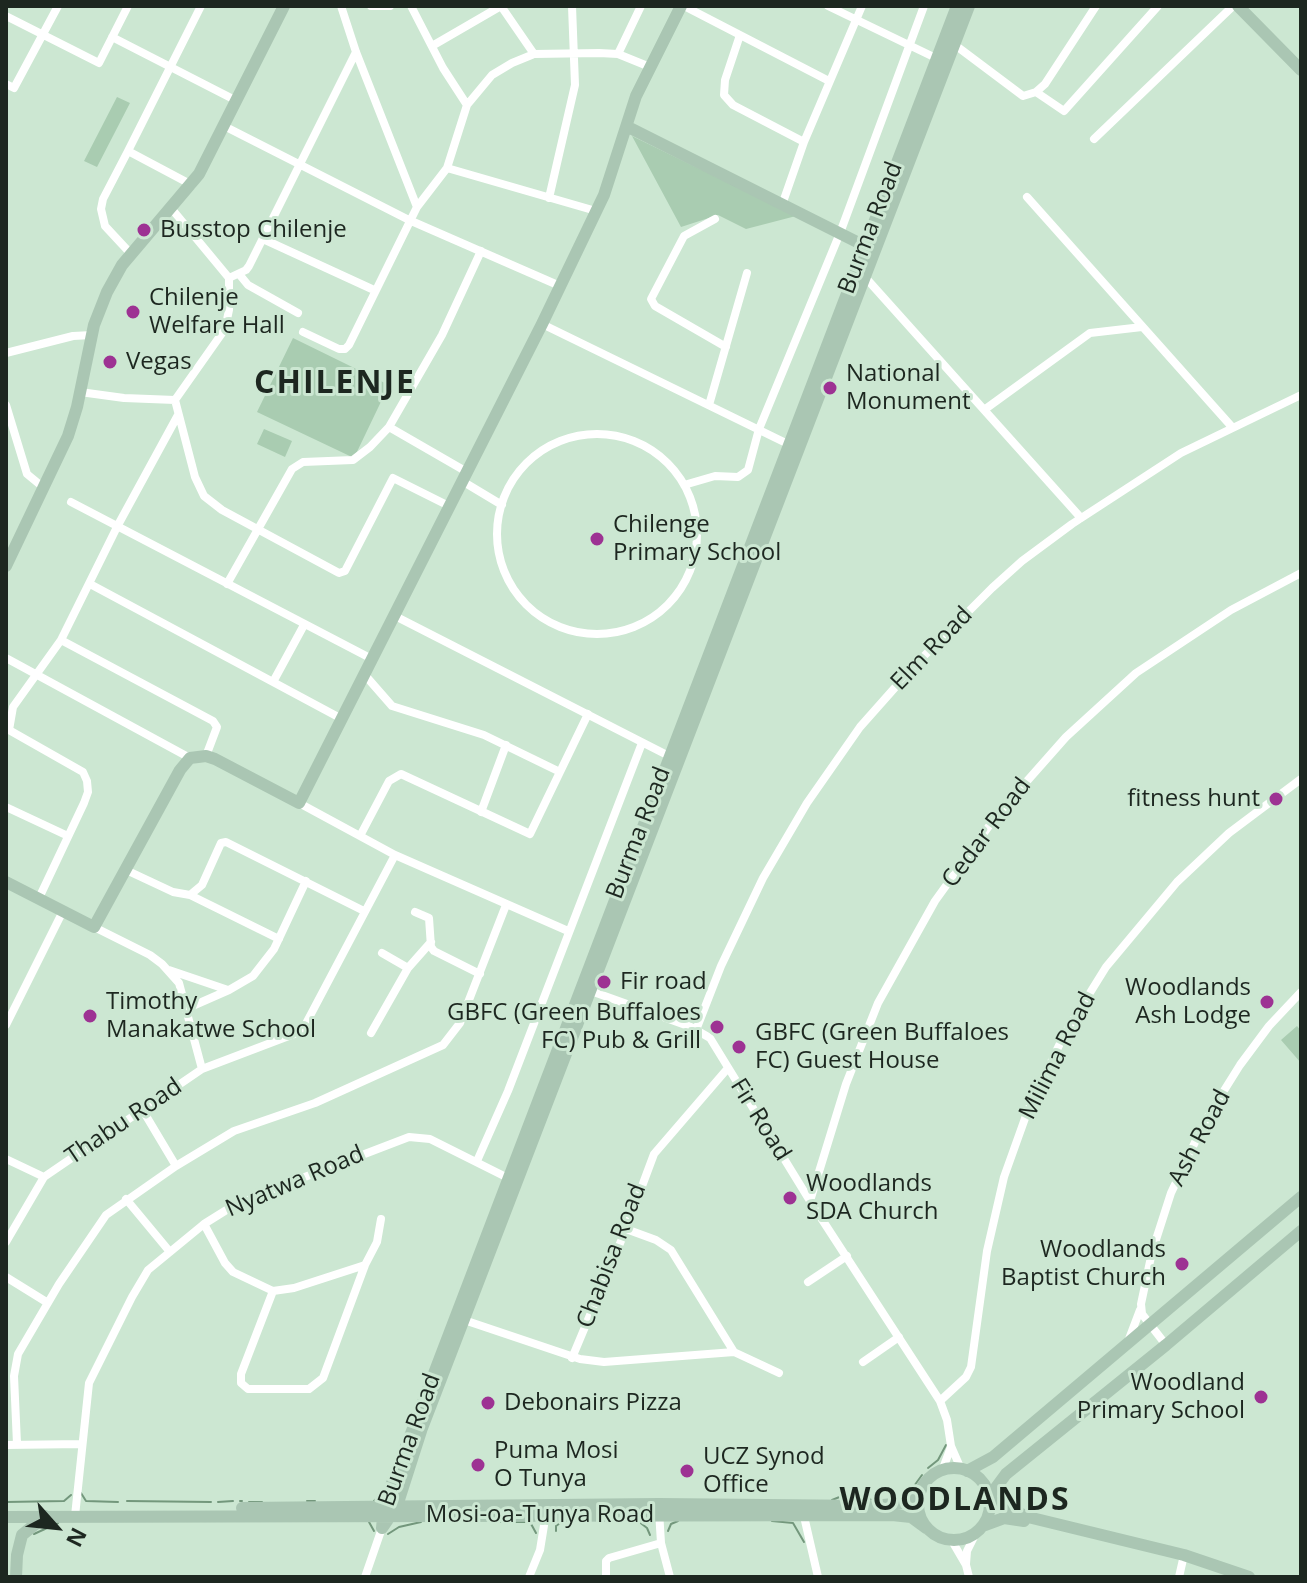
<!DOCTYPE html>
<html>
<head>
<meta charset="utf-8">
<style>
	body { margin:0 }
	#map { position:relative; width:1307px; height:1583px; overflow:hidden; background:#cce7d2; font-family:"Open Sans",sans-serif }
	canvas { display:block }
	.frame { position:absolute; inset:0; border:8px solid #1d2720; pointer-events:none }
	.north { position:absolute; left:16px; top:1487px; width:80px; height:80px; -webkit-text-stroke:6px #cce7d2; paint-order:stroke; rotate:117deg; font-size:22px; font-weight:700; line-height:32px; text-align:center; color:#1d2720 }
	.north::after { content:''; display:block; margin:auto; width:28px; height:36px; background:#1d2720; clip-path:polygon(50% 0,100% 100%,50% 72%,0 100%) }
</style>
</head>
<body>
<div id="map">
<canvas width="1307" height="1583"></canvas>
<div class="frame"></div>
<div class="north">N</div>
</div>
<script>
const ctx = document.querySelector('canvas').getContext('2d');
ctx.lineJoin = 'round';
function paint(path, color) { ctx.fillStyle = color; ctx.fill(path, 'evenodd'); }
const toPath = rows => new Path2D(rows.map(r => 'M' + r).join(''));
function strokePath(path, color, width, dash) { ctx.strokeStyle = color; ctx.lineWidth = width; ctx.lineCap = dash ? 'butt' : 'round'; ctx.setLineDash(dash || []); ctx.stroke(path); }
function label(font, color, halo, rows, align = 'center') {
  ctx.font = font + ' "Open Sans",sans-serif'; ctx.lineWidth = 6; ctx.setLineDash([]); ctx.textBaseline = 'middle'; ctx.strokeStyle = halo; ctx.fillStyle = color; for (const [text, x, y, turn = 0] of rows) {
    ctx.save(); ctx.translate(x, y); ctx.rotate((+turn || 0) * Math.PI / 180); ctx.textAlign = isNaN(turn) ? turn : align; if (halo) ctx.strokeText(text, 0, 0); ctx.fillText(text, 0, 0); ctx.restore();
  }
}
const green = toPath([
	[117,97,130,103,97,167,84,161],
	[632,136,796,216,746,229,718,215,681,227],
	[293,338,389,385,354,458,257,412],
	[264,429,292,441,285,457,257,444],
	[1297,1026,1301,1031,1301,1063,1281,1040]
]);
const stream = toPath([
	[928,1468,938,1460,946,1445],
	[81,1493,86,1501,118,1502],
	[909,1493,922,1475],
	[865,1495,873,1501],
	[832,1500,842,1496],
	[127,1501,211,1502],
	[240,1501,242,1501],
	[307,1501,315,1501],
	[374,1501,383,1492],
	[6,1502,64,1501,71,1495],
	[218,1502,233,1501],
	[249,1502,262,1502],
	[638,1521,647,1528,650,1535],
	[772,1521,793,1523,804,1542],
	[369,1522,374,1531],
	[499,1522,530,1522,536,1533],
	[556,1531,556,1526,563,1521],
	[668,1531,671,1524,678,1521],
	[34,1534,58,1523],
	[388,1534,399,1527,421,1522]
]);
const street = toPath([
	[371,6,390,6],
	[411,6,443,68,467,105],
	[501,6,534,54],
	[684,6,829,81],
	[828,6,940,60],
	[6,16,99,63,128,6],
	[740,35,725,80,724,95,733,105,804,142],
	[112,37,235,100],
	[955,45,1023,96,1036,92,1064,111,1158,6],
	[432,46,501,6],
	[618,54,641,6],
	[6,84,14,88,58,6],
	[1036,92,1045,84,1096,6],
	[224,126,409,220,560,286],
	[1094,139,1233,6],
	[128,151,103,199,101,209,105,226,131,254],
	[447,168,467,105,492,75,512,63,534,54,599,53,618,54,650,67],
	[192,185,128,151,201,6],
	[1027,197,1232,427],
	[549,198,575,85,572,6],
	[782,205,804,142,862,6],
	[417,207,447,168,596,211],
	[171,208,229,278,229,310,225,329,175,400,195,477,204,496,222,510,339,573,345,571,393,478,449,506],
	[715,219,684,236,651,299,655,306,726,347],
	[263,239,374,290],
	[239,274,248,285,298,313],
	[865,277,1081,518],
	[229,278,246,270,249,266,356,52],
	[542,324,788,444],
	[303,332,339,349,345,349,349,345,417,207,356,52,341,6],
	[6,353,73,336,92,335],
	[80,392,124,398,175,400],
	[6,405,27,474,44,488],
	[709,405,747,273],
	[984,410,1090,333,1142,327],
	[389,427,467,472],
	'497 534a100 100 0 1 1 200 0a100 100 0 1 1-200 0Z',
	[462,481,502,505],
	[684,485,715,476,738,477,748,470,759,429,840,233,924,6],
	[71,502,372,659],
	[90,584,273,682],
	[227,584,292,469,303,462,353,460,370,447,389,427,442,335,481,251],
	[393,615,669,756],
	[304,625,273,682,342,719],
	[61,640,213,721,217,727,206,756],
	[6,658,190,758],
	[364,674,392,706,484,735,560,772],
	[299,803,395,855,568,931],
	[6,807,68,836],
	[481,812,506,745],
	[360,836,389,781,401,774,530,834,588,714],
	[126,870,173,892,190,895,202,885,221,843,226,842,364,911],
	[190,895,279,939],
	[39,898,84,803,88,792,87,781,83,772,9,730,13,707,61,640,118,525,178,415],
	[415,912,429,918,431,947,434,951,480,974],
	[382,953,408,968],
	[169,970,228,990],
	[588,990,691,1027,710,1038,810,1201,940,1401,947,1420,951,1446,961,1469],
	[188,1008,229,990,253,976,274,949,306,881],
	[6,1025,63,911],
	[696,1030,721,966,763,878,807,803,860,727,915,665,992,588,1022,561,1072,524,1181,453,1301,395],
	[371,1033,408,968,431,942],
	[202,1069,302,1031,395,855],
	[142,1109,176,1166],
	[6,1159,44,1177],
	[477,1161,508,1091,642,743],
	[126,1199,170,1252],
	[810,1201,846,1084,878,1003,935,901,997,815,1066,737,1136,673,1231,610,1301,573],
	[204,1224,225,1263,233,1272,273,1291,294,1288,365,1265,377,1242,381,1219],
	[626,1229,656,1240,671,1250,734,1352,779,1373],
	[6,1242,44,1177,202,1069,179,983,162,964,150,955,94,927],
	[6,1277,48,1303],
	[808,1282,847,1256],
	[273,1291,241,1374,241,1383,248,1389,309,1389,323,1378,365,1265],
	[464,1320,580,1359,604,1362,734,1352],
	[1129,1339,1140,1310],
	[1166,1345,1142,1314,1141,1304,1152,1252,1171,1193,1205,1121,1240,1065,1269,1026,1301,992],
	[572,1358,626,1229,654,1154,728,1068],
	[863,1362,899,1337],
	[940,1401,966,1377,971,1367,987,1251,1004,1177,1028,1110,1065,1033,1106,967,1177,882,1229,833,1301,779],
	[17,1444,14,1376,18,1354,59,1284,106,1215,176,1166,234,1131,315,1103,443,1045,460,1023,506,905],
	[6,1445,82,1444],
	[942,1471,951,1447],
	[659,1511,661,1543,670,1577],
	[803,1512,818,1577],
	[75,1516,89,1383,132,1297,148,1270,204,1224,228,1209,276,1188,409,1137,430,1139,510,1179],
	[952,1541,966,1565,969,1577],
	[966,1564,967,1551,976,1533],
	[606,1576,606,1561,609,1558,661,1543],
	[365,1577,382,1528],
	[529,1577,540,1550,546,1513],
	[1179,1577,1184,1555]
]);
const secondary = toPath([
	[1238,6,1301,70],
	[628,127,871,249],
	[6,566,68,436,77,407,94,325,107,292,122,265,199,174,284,6],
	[6,882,94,927,180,770,190,758,206,756,215,759,299,803,542,324,604,195,636,96,681,6],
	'918 1504a36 36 0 1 1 72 0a36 36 0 1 1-72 0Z',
	[967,1471,993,1457,1301,1197],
	[989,1497,1006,1474,1166,1345,1301,1231],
	[990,1500,1028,1517,1184,1555,1249,1577],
	[242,1508,659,1504,872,1506,905,1503,919,1493],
	[6,1517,892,1515,911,1517,926,1528],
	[985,1525,1004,1518,1024,1521],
	[382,1528,397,1506,422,1428,969,6],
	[382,1528,384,1506,391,1486,957,6],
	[16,1577,17,1555,22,1535,45,1516]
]);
const markers = [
	[144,230,8,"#9d3293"],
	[133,312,8,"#9d3293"],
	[110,362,8,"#9d3293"],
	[830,388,8,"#9d3293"],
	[597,539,8,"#9d3293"],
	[1276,799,8,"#9d3293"],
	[604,982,8,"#9d3293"],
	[1267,1002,8,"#9d3293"],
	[90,1016,8,"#9d3293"],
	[717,1027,8,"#9d3293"],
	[739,1047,8,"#9d3293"],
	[790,1198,8,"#9d3293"],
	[1182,1264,8,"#9d3293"],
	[1261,1397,8,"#9d3293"],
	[488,1403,8,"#9d3293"],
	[478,1465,8,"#9d3293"],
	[687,1471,8,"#9d3293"]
];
const streetNames = [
	["Burma Road",871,228,-69],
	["Elm Road",932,649,-46],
	["Burma Road",639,833,-69],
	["Cedar Road",987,833,-53],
	["Milima Road",1058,1056,-63],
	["Fir Road",760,1120,58],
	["Thabu Road",124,1122,-34],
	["Ash Road",1200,1138,-62],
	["Nyatwa Road",295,1182,-23],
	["Chabisa Road",612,1256,-69],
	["Burma Road",410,1440,-70],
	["Mosi-oa-Tunya Road",540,1515]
];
const poiNames = [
	["Busstop Chilenje",160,230],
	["Chilenje",149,298],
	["Welfare Hall",149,326],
	["Vegas",126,362],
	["National",846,374],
	["Monument",846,402],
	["Chilenge",613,525],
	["Primary School",613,553],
	["fitness hunt",1260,799,"right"],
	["Fir road",620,982],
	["Woodlands",1251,988,"right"],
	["Ash Lodge",1251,1016,"right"],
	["Timothy",106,1002],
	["Manakatwe School",106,1030],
	["GBFC (Green Buffaloes",701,1013,"right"],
	["FC) Pub & Grill",701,1041,"right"],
	["GBFC (Green Buffaloes",755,1033],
	["FC) Guest House",755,1061],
	["Woodlands",806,1184],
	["SDA Church",806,1212],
	["Woodlands",1166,1250,"right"],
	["Baptist Church",1166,1278,"right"],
	["Woodland",1245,1383,"right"],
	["Primary School",1245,1411,"right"],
	["Debonairs Pizza",504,1403],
	["Puma Mosi",494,1451],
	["O Tunya",494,1479],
	["UCZ Synod",703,1457],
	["Office",703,1485]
];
const districtNames = [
	["CHILENJE",335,384],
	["WOODLANDS",955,1501]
];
paint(green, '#a9ccb1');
strokePath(stream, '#73977c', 2);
strokePath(street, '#fff', 8);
strokePath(secondary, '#aac6b3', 12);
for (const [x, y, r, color] of markers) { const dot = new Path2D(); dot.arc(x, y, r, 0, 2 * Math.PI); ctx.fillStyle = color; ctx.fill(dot); strokePath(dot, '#cce7d2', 3); }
label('24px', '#1d2720', '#cce7d2', streetNames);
label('24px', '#1d2720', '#cce7d2', poiNames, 'left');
ctx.letterSpacing = '2px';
label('bold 32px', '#1d2720', '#cce7d2', districtNames);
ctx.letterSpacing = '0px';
</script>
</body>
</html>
